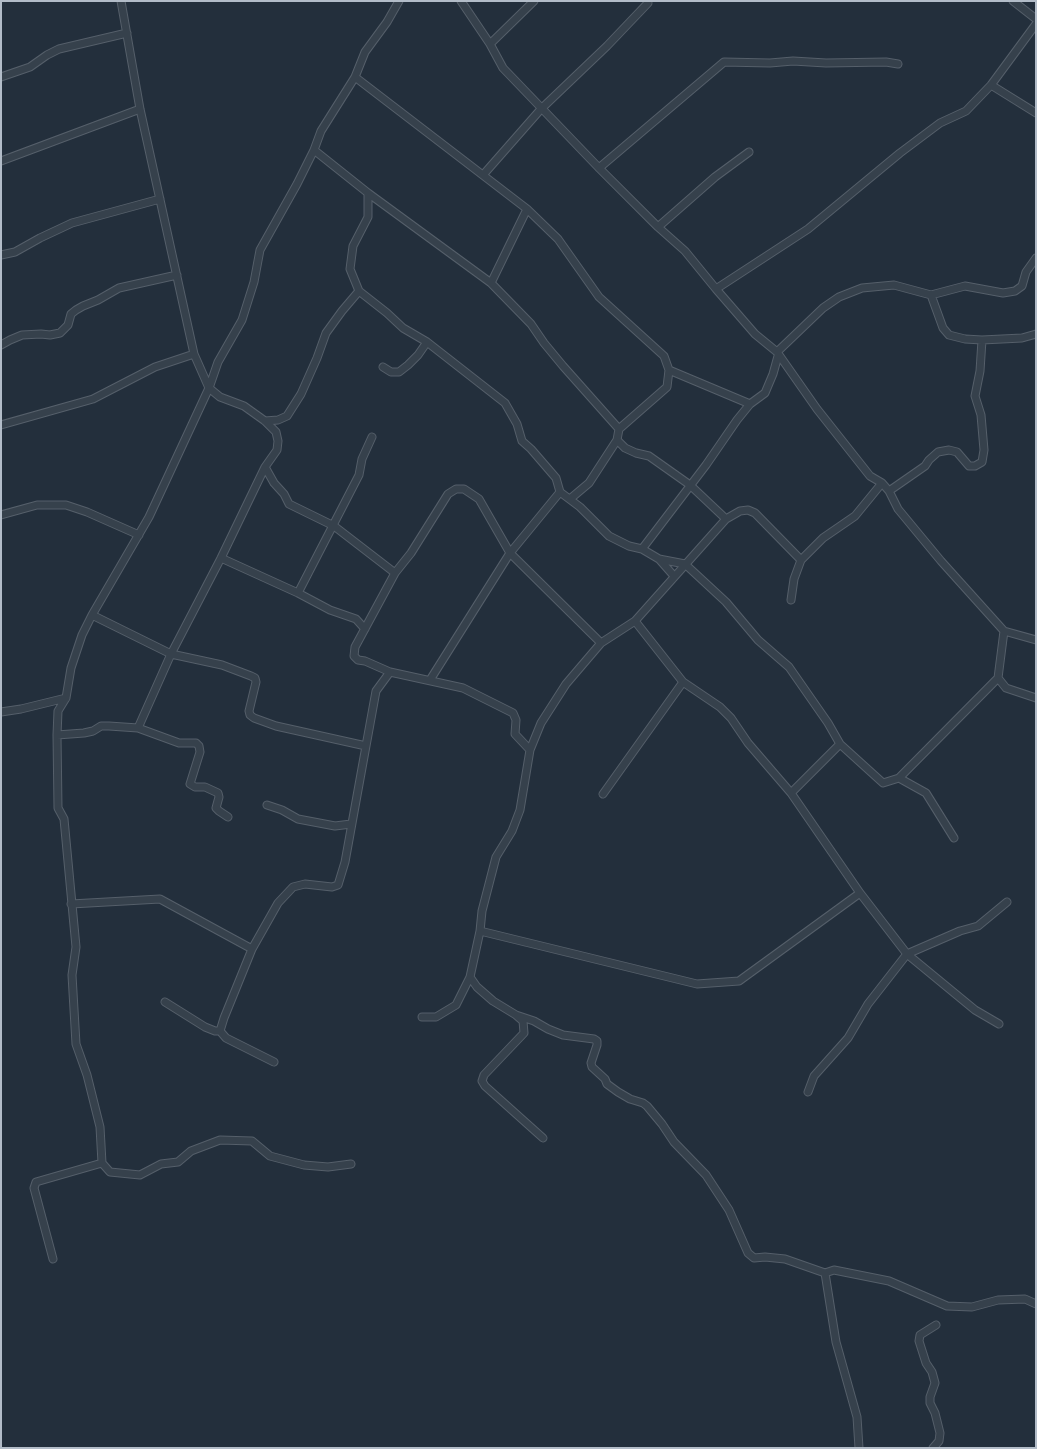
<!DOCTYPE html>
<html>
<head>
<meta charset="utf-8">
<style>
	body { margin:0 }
	#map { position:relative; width:1037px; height:1449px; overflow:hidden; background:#232f3c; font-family:"Work Sans",sans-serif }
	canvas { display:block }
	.frame { position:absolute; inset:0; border:2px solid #b2bcc8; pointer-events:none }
</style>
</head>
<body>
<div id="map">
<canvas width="1037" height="1449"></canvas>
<div class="frame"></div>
</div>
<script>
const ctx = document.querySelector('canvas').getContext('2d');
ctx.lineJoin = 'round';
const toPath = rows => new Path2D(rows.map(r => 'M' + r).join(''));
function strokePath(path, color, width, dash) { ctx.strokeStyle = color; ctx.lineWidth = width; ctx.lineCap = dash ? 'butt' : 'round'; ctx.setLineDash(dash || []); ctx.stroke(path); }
const street = toPath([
	[461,1,490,44,503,68,599,168,658,227,685,251,716,289,755,334,777,352,817,409,870,476,882,483],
	[1013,1,1036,19],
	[490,44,534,1],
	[1,77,30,67,47,55,59,49,127,33],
	[355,77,527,209,558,239,599,297,664,356,669,370,667,387,619,429],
	[991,85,1036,113],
	[314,150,368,193,491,283,531,324,544,343,563,366,619,429,617,440,625,448,636,453,649,456,690,485,726,519],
	[1,161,140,109],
	[599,168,724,62,770,63,793,61,826,63,886,62,898,64],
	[483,175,541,109,607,46,648,3],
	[368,193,368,217,353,246,350,269,359,291,387,313,403,328,427,342,505,403,517,424,522,441,531,449,556,478,560,492,580,507,609,536,629,546,642,549],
	[658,227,715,177,749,152],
	[1,255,15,252,40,238,72,223,160,199],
	[491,283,527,209],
	[716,289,808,229,900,153,940,123,966,111,991,85,1036,24],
	[931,295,943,328,949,335,965,339,982,340,1022,338,1036,334],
	[1,345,10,340,22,335,41,334,50,335,60,333,68,325,71,314,76,310,83,306,98,300,119,288,177,275],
	[777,352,823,308,839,297,862,288,894,285,931,295,965,286,1003,293,1015,291,1022,286,1026,272,1036,258],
	[778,356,773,374,765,393,750,404,737,420,706,465,642,549,659,559,685,564,726,602,758,640,789,667,828,723,840,744,883,783,899,778],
	[383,367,391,372,399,372,408,365,418,355,427,342],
	[669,370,750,404],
	[265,421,278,420,287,416,301,394,317,358,326,333,342,311,359,291],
	[1,425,93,399,155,367,194,354],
	[265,467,274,483,284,494,289,504,334,526,395,573,411,553,448,494,456,489,464,489,479,499,510,553,430,680],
	[889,491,925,466,929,460,938,452,949,450,957,452,969,466,975,466,982,462,984,450,981,415,975,396,980,371,982,340],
	[560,492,510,553,601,643],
	[570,499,589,483,617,440],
	[1,515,37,505,66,505,87,512,139,535],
	[221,558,298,593],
	[659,559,674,576],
	[395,573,355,647,354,656,358,660,365,661,390,672,463,688,513,713,516,720,515,734,530,750],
	[791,600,794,579,801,560,823,538,855,516,882,483,889,491,898,509,941,561,1004,631,998,678,1006,688,1036,698],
	[92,615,82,635,71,668,66,698,58,711,57,735,84,733,93,731,101,726,109,726,138,728,171,654,221,558,265,467,277,450,278,441,276,432,265,421,244,406,220,397,209,388,194,354,140,109,121,1],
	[635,621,601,643,566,684,541,723,530,750,520,810,512,831,496,857,482,911,480,931,470,977,477,987,493,1001,516,1015,534,1021,548,1029,563,1035,594,1039,597,1041,597,1045,591,1063,592,1067,605,1079,607,1084,618,1092,630,1099,643,1103,647,1106,662,1124,674,1142,706,1175,729,1210,748,1253,754,1258,765,1257,785,1259,825,1273,836,1342,857,1417,859,1448],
	[365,629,356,619,330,610,298,593,359,475,362,459,372,437],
	[1004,631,1036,640],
	[390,672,376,691,366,746,276,726,254,718,250,715,249,711,256,682,255,678,251,676,222,665,171,654,92,615,149,517,209,388,218,362,242,320,254,282,260,250,297,184,314,150,321,131,355,77,365,52,387,22,399,1],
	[683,682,635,621,726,519,740,511,748,510,755,513,801,560],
	[1,712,21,709,66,698],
	[138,728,179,743,196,743,199,746,200,752,190,784,195,787,205,787,218,793,219,797,216,808,219,811,228,817],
	[57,735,58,808,64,819,76,947,72,975,76,1044,87,1075,100,1127,102,1163,110,1172,140,1175,161,1164,178,1162,191,1151,220,1140,252,1141,270,1156,304,1165,328,1167,351,1164],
	[791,793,840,744],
	[603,794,683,682,720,707,731,718,748,743,791,793,860,893,907,954,868,1004,848,1038,814,1076,808,1092],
	[267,805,282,810,298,819,335,826,351,824],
	[954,838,926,793,899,778,998,678],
	[71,904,160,899,252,949],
	[480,931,697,984,739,981,860,893],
	[165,1002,205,1027,215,1031,220,1031],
	[516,1015,523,1021,524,1033,484,1075,482,1081,485,1086,543,1138],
	[422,1017,436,1017,456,1005,470,977],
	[999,1024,975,1010,907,954,960,931,978,926,1007,902],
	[274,1062,226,1038,220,1031,224,1018,252,949,278,903,293,887,305,884,332,887,338,885,345,862,366,746],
	[53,1259,34,1188,36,1182,102,1163],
	[825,1273,834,1270,889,1281,947,1306,972,1307,998,1300,1025,1299,1036,1304],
	[933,1448,939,1441,940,1433,935,1413,930,1403,930,1397,935,1383,932,1372,926,1363,919,1341,920,1335,936,1325]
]);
strokePath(street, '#555f6a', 9);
strokePath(street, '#36414c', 7);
</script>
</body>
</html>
